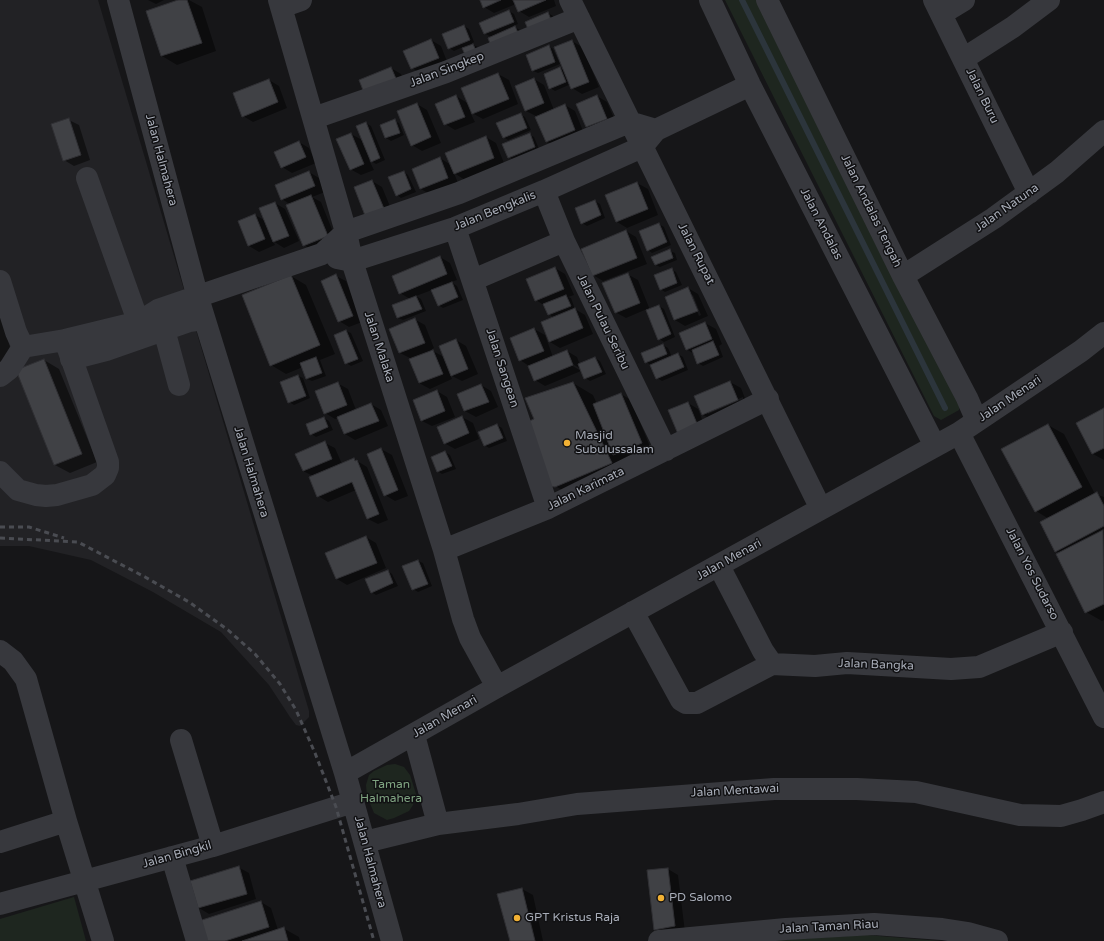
<!DOCTYPE html>
<html>
<head>
<meta charset="utf-8">
<style>
	body { margin:0 }
	canvas { display:block; background:#161618 }
</style>
</head>
<body>
<canvas width="1104" height="941"></canvas>
<script>
const ctx = document.querySelector('canvas').getContext('2d');
ctx.lineJoin = 'round';
function paint(path, color) { ctx.fillStyle = color; ctx.fill(path, 'evenodd'); }
const toPath = rows => new Path2D(rows.map(r => 'M' + r).join(''));
function strokePath(path, color, width, dash) { ctx.strokeStyle = color; ctx.lineWidth = width; ctx.lineCap = dash ? 'butt' : 'round'; ctx.setLineDash(dash || []); ctx.stroke(path); }
function label(font, color, halo, rows, align = 'center') {
  ctx.font = font + ' "Varela Round",sans-serif'; ctx.lineWidth = 3; ctx.setLineDash([]); ctx.textBaseline = 'middle'; ctx.strokeStyle = halo; ctx.fillStyle = color; for (const [text, x, y, turn = 0] of rows) {
    ctx.save(); ctx.translate(x, y); ctx.rotate((+turn || 0) * Math.PI / 180); ctx.textAlign = isNaN(turn) ? turn : align; if (halo) ctx.strokeText(text, 0, 0); ctx.fillText(text, 0, 0); ctx.restore();
  }
}
const built = toPath([
	[0,0,98,0,309,711,309,717,300,726,296,725,290,717,269,685,221,632,153,592,91,560,29,546,0,546]
]);
const green = toPath([
	[725,0,758,0,960,403,959,410,941,420,934,416],
	[395,764,404,767,410,775,416,794,413,805,409,811,394,818,387,820,374,813,367,796,366,785,369,775,374,771,387,765],
	[74,897,86,941,0,941,0,919],
	[866,935,941,941,760,941]
]);
const shadow = toPath([
	[148,0,164,0,156,4],
	[181,0,189,0,202,7,216,51,177,65,162,56],
	[481,0,554,0,556,6,529,17,519,11,516,4,494,13,484,7],
	[509,11,514,14,518,24,513,26,520,30,523,37,491,37,484,33],
	[548,13,553,16,557,27,535,36],
	[464,26,469,29,474,42,471,44,478,47,468,59,463,47,454,51,449,48],
	[431,40,441,46,448,64,422,74,412,68],
	[572,41,582,47,599,87,582,94,572,88,571,84,555,91,550,88,560,68,565,71],
	[549,46,553,49,560,64,538,73,533,71],
	[391,68,401,74,407,87,360,81],
	[498,74,509,80,518,104,483,119,470,112,475,122,455,130,445,124,456,96,469,104,462,89],
	[534,79,544,85,554,110,565,105,575,111,585,136,557,147,547,142,536,116,526,111,516,87],
	[269,80,279,86,287,108,253,122,243,116],
	[597,96,607,102,617,125,597,132,587,126],
	[417,104,427,110,441,143,422,151,412,145],
	[520,114,525,117,531,130,508,140,503,137],
	[69,120,79,125,90,160,74,166,64,160],
	[394,121,399,123,404,135,391,141,386,138,381,126],
	[366,123,371,126,385,160,376,164,369,160,374,170,361,175,350,169,351,134,364,141],
	[529,134,534,137,539,149,514,160,509,157],
	[486,137,496,143,504,163,465,180,454,173,458,183,431,195,421,189,413,169,440,158,451,165],
	[299,142,309,148,316,163,292,173,282,167],
	[309,172,319,178,325,192,312,197,321,202,337,242,314,251,304,245,291,205,282,199],
	[404,172,408,175,416,192,401,198,397,195],
	[372,181,382,187,394,216,377,223],
	[637,183,648,189,658,215,627,228,617,222],
	[595,201,600,204,605,218,587,226,582,223],
	[275,203,285,209,299,241,284,248,273,241,275,245,259,252,249,246,255,215,266,221,261,209],
	[659,224,664,227,671,245,652,253,648,250],
	[626,231,636,237,647,264,603,281,593,275],
	[670,251,675,253,677,260,660,267,656,265],
	[440,257,450,263,457,280,451,282,457,286,463,300,443,308,438,305,432,290,416,296,421,299,426,311,403,320,398,318,394,306,410,299,400,293],
	[555,268,565,274,574,295,568,297,571,298,575,309,585,315,593,334,560,348,550,342,542,323,554,318,549,314,545,306,536,300],
	[671,269,676,272,682,285,665,292,660,289],
	[627,274,638,280,650,310,659,306,664,309,675,337,664,342,659,339,647,309,626,318,615,312],
	[291,276,306,285,335,354,320,360,326,376,312,381,307,379,303,367,286,374,271,365],
	[336,276,346,281,362,322,349,327,339,321],
	[688,288,698,294,708,316,685,326,675,320,666,297],
	[691,295,693,295,701,315,699,316],
	[0,313,17,371,44,360,59,369,97,462,70,473,55,465,18,375,0,381],
	[414,319,425,325,434,348,431,350,444,357,456,340,466,346,478,374,462,381,450,375,452,379,430,389,419,383,412,359,400,353],
	[705,323,716,329,722,344,719,346,723,357,703,366,698,363,694,354,686,349,680,333],
	[534,329,545,335,553,357,567,351,577,357,580,365,595,358,600,361,606,374,590,381,585,378,581,369,569,362,568,363,581,371,545,386,535,380,529,366,520,360],
	[346,331,351,333,363,361,351,366,346,363,335,335],
	[663,345,668,348,672,357,678,354,683,357,688,370,662,381,657,378,651,365,646,362,642,354],
	[298,376,303,378,310,398,294,405,289,402],
	[730,382,741,388,748,406,713,420,703,415],
	[743,397,743,399,708,414,708,412],
	[337,383,348,389,356,410,371,404,381,410,388,426,355,440,345,434,338,418,335,419,325,413],
	[573,383,593,395,597,404,621,394,631,400,651,449,576,498,548,482,536,420],
	[481,385,491,391,498,407,476,417,465,411,458,394],
	[437,391,447,397,455,417,432,426,422,421],
	[688,403,698,409,707,432,689,440],
	[1104,409,1104,460,1093,454],
	[462,417,473,423,479,439,455,449,444,443],
	[324,418,329,421,333,430,316,437,311,434],
	[497,425,502,428,507,441,489,448,484,445],
	[1048,425,1064,434,1095,494,1104,497,1104,620,1102,621,1086,612,1059,553,1056,551,1049,519,1036,511],
	[325,443,335,448,342,464,354,459,367,467,388,520,378,524,368,519,356,490,328,502,318,496,313,476,303,471],
	[381,449,392,455,408,496,395,501,385,495],
	[445,452,450,455,456,469,442,474,437,471,432,457],
	[366,537,376,543,386,568,347,585,337,579],
	[418,561,423,563,432,586,418,592,413,589],
	[388,571,392,574,398,586,376,595,371,592],
	[238,867,249,873,256,899,209,914,199,908,191,882],
	[668,869,678,875,685,932,665,935,655,929],
	[522,889,533,895,543,941,511,941,498,895],
	[261,902,271,908,278,930,283,928,299,937,300,941,206,941]
]);
const stream = toPath([
	[742,0,945,408]
]);
const building = toPath([
	[178,0,187,0,202,43,161,56,146,11,178,0],
	[480,0,501,0,483,8,480,0],
	[513,0,546,0,518,12,513,0],
	[509,10,514,22,484,34,479,23,509,10],
	[548,12,553,25,530,34,525,22,548,12],
	[464,25,470,40,448,49,442,34,464,25],
	[515,26,519,35,491,46,488,38,515,26],
	[431,39,439,58,411,69,403,51,431,39],
	[572,40,589,82,571,89,554,47,572,40],
	[473,44,478,55,467,59,462,48,473,44],
	[549,45,555,62,532,71,526,55,549,45],
	[391,67,397,81,365,95,359,80,391,67],
	[560,67,566,82,549,89,544,74,560,67],
	[498,73,509,99,472,114,461,88,498,73],
	[534,78,544,103,525,111,515,86,534,78],
	[269,79,278,102,242,117,233,93,269,79],
	[456,95,465,117,444,125,435,104,456,95],
	[597,95,607,119,586,127,576,104,597,95],
	[417,103,431,137,411,146,397,111,417,103],
	[565,104,575,130,546,142,535,117,565,104],
	[521,113,527,128,503,138,496,123,521,113],
	[69,118,81,155,63,161,51,124,69,118],
	[395,119,400,133,385,138,380,125,395,119],
	[366,122,380,158,371,162,356,126,366,122],
	[351,133,364,164,350,170,336,139,351,133],
	[530,133,535,147,508,158,502,144,530,133],
	[486,136,494,158,454,174,445,153,486,136],
	[299,141,306,157,281,168,274,152,299,141],
	[440,157,448,178,420,189,412,169,440,157],
	[309,171,315,186,281,200,275,185,309,171],
	[404,171,411,189,396,196,388,177,404,171],
	[372,180,385,211,366,218,354,187,372,180],
	[637,182,648,209,616,222,605,195,637,182],
	[311,195,328,236,303,246,286,205,311,195],
	[595,200,601,215,581,224,575,208,595,200],
	[275,202,289,236,273,242,259,208,275,202],
	[255,214,265,239,248,246,238,221,255,214],
	[659,223,667,242,647,251,639,231,659,223],
	[626,230,637,258,592,276,581,249,626,230],
	[670,249,673,258,655,265,651,257,670,249],
	[440,256,447,274,399,294,392,276,440,256],
	[555,267,564,289,535,301,526,279,555,267],
	[672,268,677,283,660,290,654,275,672,268],
	[628,273,640,303,615,313,602,283,628,273],
	[336,274,353,316,338,322,321,281,336,274],
	[291,275,320,345,270,366,242,295,291,275],
	[452,282,458,297,438,306,431,290,452,282],
	[688,287,698,311,674,320,665,297,688,287],
	[566,295,571,306,548,315,543,304,566,295],
	[416,296,422,309,397,318,392,305,416,296],
	[659,305,671,334,658,340,646,310,659,305],
	[575,308,583,328,549,342,541,322,575,308],
	[415,318,425,343,399,353,389,329,415,318],
	[705,322,712,339,686,350,679,333,705,322],
	[534,328,544,351,519,361,510,338,534,328],
	[346,330,358,359,345,364,334,335,346,330],
	[456,339,468,369,451,376,439,346,456,339],
	[713,341,719,355,697,364,692,350,713,341],
	[663,344,667,354,645,363,641,353,663,344],
	[433,350,443,374,419,383,409,359,433,350],
	[567,350,573,365,534,381,528,366,567,350],
	[678,353,684,367,656,379,650,365,678,353],
	[316,357,322,373,306,379,300,363,316,357],
	[595,357,602,372,584,379,578,364,595,357],
	[44,359,82,454,54,465,16,370,44,359],
	[298,375,306,396,288,403,280,382,298,375],
	[730,381,738,400,702,415,694,396,730,381],
	[338,382,347,405,324,414,315,391,338,382],
	[573,382,612,463,555,487,550,486,525,423,534,419,525,398,573,382],
	[481,384,489,402,464,411,457,394,481,384],
	[437,390,445,411,421,421,413,400,437,390],
	[621,393,642,443,613,455,593,404,621,393],
	[688,402,698,426,678,434,668,410,688,402],
	[371,403,379,421,344,434,337,417,371,403],
	[1104,408,1104,448,1092,454,1076,423,1104,408],
	[462,416,469,433,444,444,437,427,462,416],
	[324,417,328,427,310,435,306,424,324,417],
	[497,424,503,438,484,446,478,432,497,424],
	[1048,424,1082,487,1035,512,1001,449,1048,424],
	[325,441,332,459,303,471,295,454,325,441],
	[381,448,398,490,384,496,367,454,381,448],
	[445,451,452,466,437,472,431,457,445,451],
	[354,458,355,461,357,460,379,514,367,519,352,482,317,497,309,477,354,458],
	[1097,492,1104,506,1104,526,1055,552,1040,522,1097,492],
	[1103,530,1104,604,1085,613,1056,554,1103,530],
	[366,536,377,563,336,579,325,553,366,536],
	[418,560,428,584,412,590,402,566,418,560],
	[388,570,393,583,371,593,365,579,388,570],
	[239,866,247,894,198,908,190,881,239,866],
	[668,868,675,926,654,930,647,870,668,868],
	[522,888,535,941,510,941,497,894,522,888],
	[261,901,269,927,225,941,205,941,199,921,261,901],
	[284,927,288,941,242,941,284,927]
]);
const minor = toPath([
	[118,0,198,298,345,773,392,941],
	[279,0,346,232,352,261,444,550,463,619,470,638,497,687],
	[570,0,821,509],
	[710,0,750,85,935,446],
	[767,0,903,276,967,398,977,421],
	[934,0,1029,193],
	[281,7,301,0],
	[941,14,964,0],
	[963,59,1013,27,1049,0],
	[314,118,446,72,579,18],
	[87,178,143,335],
	[544,191,564,241,666,450],
	[455,228,548,508],
	[337,258,352,261,455,228,544,191,642,147,656,130,750,85],
	[903,276,994,218,1057,172,1104,131],
	[473,280,564,241],
	[0,281,16,332,23,347,65,340,139,322,158,310,322,254,346,232,459,193,629,122,656,130],
	[160,315,179,385],
	[71,359,106,350,189,321,204,319],
	[0,376,9,369,23,347],
	[959,433,1104,717],
	[0,472,18,490,36,495,46,496,57,495,92,485,105,475,108,468,108,462,65,340],
	[444,550,548,508,768,399],
	[719,566,763,651,772,664,815,666,847,663,951,669,979,667,1062,632],
	[633,612,681,700,686,703,697,703,772,664],
	[0,651,13,661,26,679,66,821],
	[414,735,438,824],
	[181,740,213,846],
	[345,773,497,687,959,433,1081,351,1104,333],
	[0,842,66,821,103,941],
	[365,842,438,824,518,814,577,804,774,789,857,789,916,792,1020,815,1061,816,1082,810,1104,802],
	[172,857,197,941],
	[0,904,213,846,353,802],
	[659,941,786,929,874,924,942,929,968,933,997,941]
]);
const rail = toPath([
	[0,527,29,527,64,538],
	[0,538,78,542,145,577,189,602,228,630,255,654,280,684,296,710,315,753,336,807,374,941]
]);
const markers = [
	[567,443,4,"#f2b134"],
	[661,898,4,"#f2b134"],
	[517,918,4,"#f2b134"]
];
const streetNames = [
	["Jalan Singkep",447,70,-21],
	["Jalan Buru",982,96,64],
	["Jalan Halmahera",161,160,75],
	["Jalan Natuna",1007,208,-35],
	["Jalan Bengkalis",495,211,-22],
	["Jalan Andalas Tengah",871,211,64],
	["Jalan Andalas",821,224,63],
	["Jalan Rupat",696,254,63],
	["Jalan Pulau Seribu",603,322,64],
	["Jalan Malaka",379,347,72],
	["Jalan Sangean",502,368,72],
	["Jalan Menari",1010,399,-34],
	["Jalan Halmahera",251,472,73],
	["Jalan Karimata",586,489,-26],
	["Jalan Menari",729,560,-29],
	["Jalan Yos Sudarso",1032,574,63],
	["Jalan Bangka",876,665,2],
	["Jalan Menari",445,717,-30],
	["Jalan Mentawai",735,791,-3],
	["Jalan Bingkil",177,855,-16],
	["Jalan Halmahera",370,862,75],
	["Jalan Taman Riau",829,927,-3]
];
const poiNames = [
	["Masjid",575,436],
	["Subulussalam",575,450],
	["PD Salomo",669,898],
	["GPT Kristus Raja",525,918]
];
const parkNames = [
	["Taman",391,785],
	["Halmahera",391,799]
];
paint(built, '#222225');
paint(green, '#1e261f');
paint(shadow, '#0007');
strokePath(stream, '#2c353c', 6);
paint(building, '#404145');
strokePath(building, '#303034', 1);
strokePath(minor, '#37383d', 22);
strokePath(rail, '#4a4c52', 3, [5, 4]);
for (const [x, y, r, color] of markers) { const dot = new Path2D(); dot.arc(x, y, r, 0, 2 * Math.PI); ctx.fillStyle = color; ctx.fill(dot); strokePath(dot, '#111113', 1.5); }
label('12px', '#a8adb8', '#111113', streetNames);
label('12px', '#a8adb8', '#111113', poiNames, 'left');
label('12px', '#7fa381', '#111113', parkNames);
</script>
</body>
</html>
